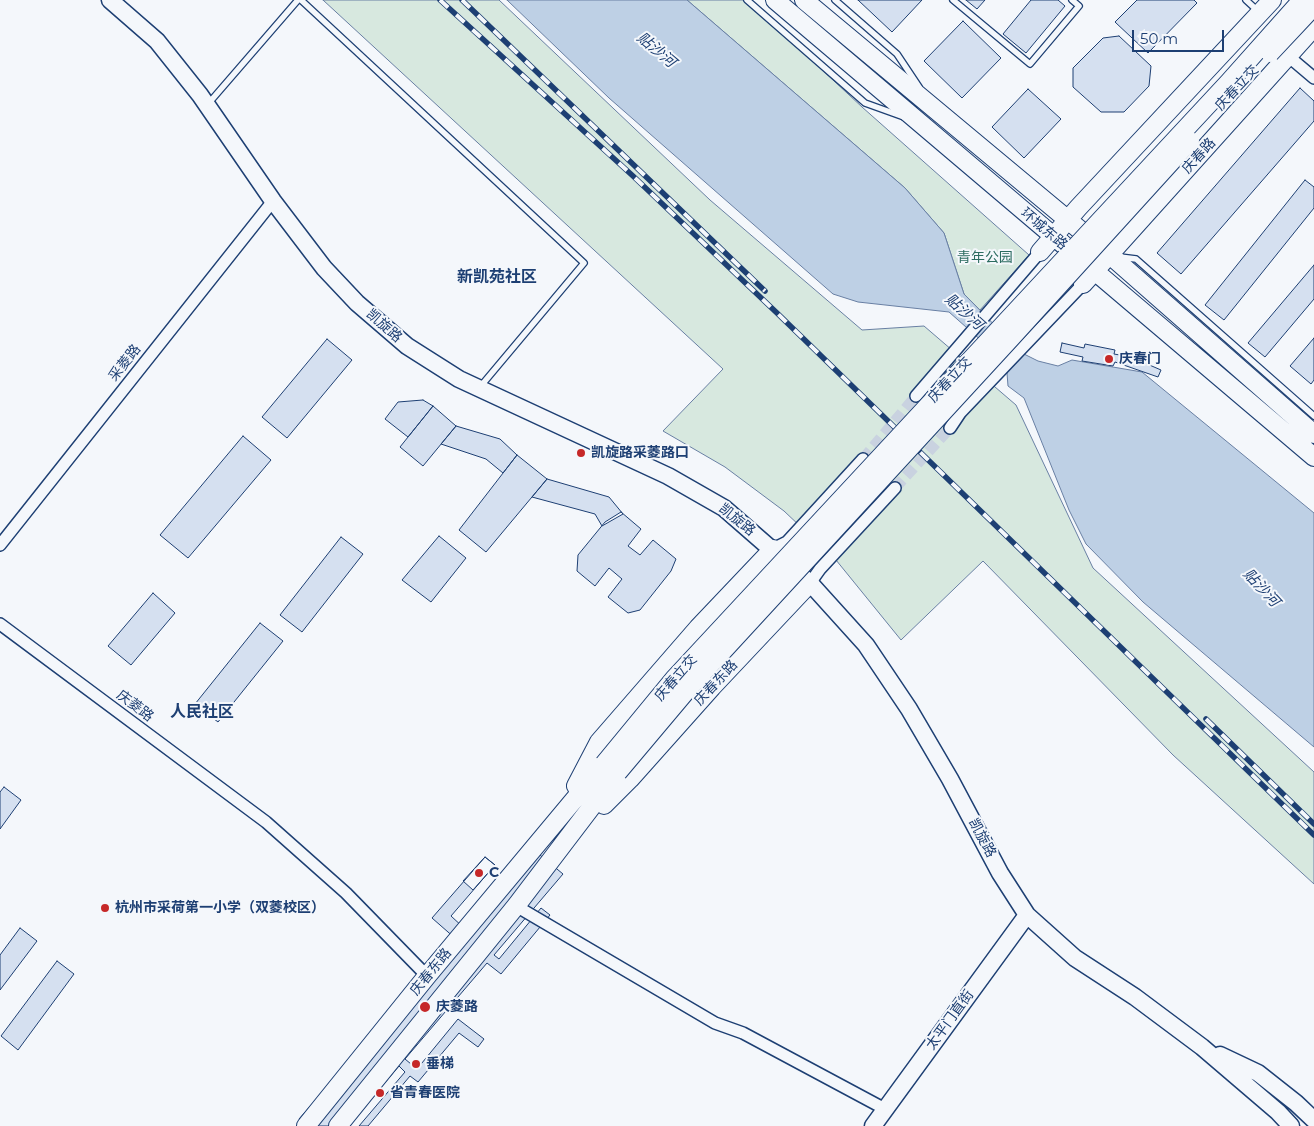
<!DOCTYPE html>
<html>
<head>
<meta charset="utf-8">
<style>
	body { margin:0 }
	#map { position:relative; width:1314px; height:1126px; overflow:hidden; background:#f4f7fb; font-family:Montserrat,sans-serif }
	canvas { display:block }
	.scale { position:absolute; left:1132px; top:30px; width:92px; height:22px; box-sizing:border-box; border:2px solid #1d3f73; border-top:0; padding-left:6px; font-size:15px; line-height:18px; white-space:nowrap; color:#1d3f73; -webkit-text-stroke:4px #f4f7fb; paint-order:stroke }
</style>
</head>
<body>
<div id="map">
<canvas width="1314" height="1126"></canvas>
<div class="scale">50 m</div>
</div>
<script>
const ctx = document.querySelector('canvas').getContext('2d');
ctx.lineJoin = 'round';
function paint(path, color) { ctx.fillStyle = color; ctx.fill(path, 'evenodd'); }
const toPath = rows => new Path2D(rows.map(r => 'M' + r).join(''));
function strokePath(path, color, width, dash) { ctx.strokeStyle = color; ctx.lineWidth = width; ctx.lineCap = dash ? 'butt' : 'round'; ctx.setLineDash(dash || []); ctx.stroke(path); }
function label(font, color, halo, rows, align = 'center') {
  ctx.font = font + ' Montserrat,"Noto Sans SC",sans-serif'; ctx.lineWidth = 4; ctx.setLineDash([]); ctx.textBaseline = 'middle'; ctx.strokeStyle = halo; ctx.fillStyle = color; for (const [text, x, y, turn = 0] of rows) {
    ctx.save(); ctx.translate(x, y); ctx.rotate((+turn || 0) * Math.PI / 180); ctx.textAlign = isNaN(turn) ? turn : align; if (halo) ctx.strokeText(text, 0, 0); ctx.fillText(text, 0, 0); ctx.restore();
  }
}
const green = toPath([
	[323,0,499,0,710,200,862,330,924,326,1016,405,1093,568,1314,772,1314,884,1173,755,983,561,901,640,836,560,784,511,725,467,663,431,723,369,323,0],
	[687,0,747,0,862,107,1029,255,980,310,964,294,944,233,905,188,687,0]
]);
const water = toPath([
	[507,0,687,0,905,188,944,233,964,294,1022,353,1038,361,1058,366,1072,360,1142,372,1314,513,1314,747,1143,602,1086,544,1069,510,1024,398,1008,386,1007,373,1010,366,949,312,858,302,833,294,609,98,507,0]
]);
const building = toPath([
	[858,0,922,0,892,32,858,0],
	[966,0,985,0,977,9,966,0],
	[1031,0,1058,0,1065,6,1026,53,1003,34,1031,0],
	[1137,0,1194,0,1197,3,1148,53,1115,22,1137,0],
	[963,21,1001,58,962,98,924,61,963,21],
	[1119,36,1151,66,1149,86,1124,112,1101,112,1073,87,1073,68,1103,38,1119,36],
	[1300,88,1314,101,1314,121,1181,274,1157,253,1300,88],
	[1028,89,1061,119,1024,158,992,127,1028,89],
	[1305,180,1314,187,1314,208,1224,320,1205,305,1305,180],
	[1314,265,1314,299,1265,357,1248,343,1314,265],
	[1314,338,1314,380,1311,384,1290,366,1314,338],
	[327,339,352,360,287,438,262,417,327,339],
	[1062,343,1084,348,1085,344,1115,350,1114,354,1131,357,1161,370,1158,377,1115,362,1113,366,1082,361,1083,357,1060,352,1062,343],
	[423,400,433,406,408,437,385,419,398,402,423,400],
	[433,406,456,426,423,466,400,447,433,406],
	[456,426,500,439,517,455,503,473,486,459,441,444,456,426],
	[243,436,271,460,188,558,160,535,243,436],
	[517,455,547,479,486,552,459,530,517,455],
	[547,479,609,497,623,514,602,526,595,514,532,497,547,479],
	[621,512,641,529,628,546,640,555,653,540,676,559,671,571,640,610,628,613,608,597,622,579,609,568,595,586,577,571,578,555,605,522,621,512],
	[439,536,466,558,431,602,402,580,439,536],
	[341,537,363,554,302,632,280,615,341,537],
	[153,593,175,613,131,665,108,646,153,593],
	[260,623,283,641,218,722,195,704,260,623],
	[4,787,21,800,0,829,0,792,4,787],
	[534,850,563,874,494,955,499,959,541,908,550,915,501,974,487,963,405,1059,417,1069,458,1019,484,1039,478,1047,459,1033,418,1082,410,1076,368,1126,359,1126,405,1072,399,1066,348,1126,307,1126,299,1119,456,939,432,918,485,857,495,865,451,916,464,928,534,850],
	[485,857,495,865,473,890,463,881,485,857],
	[20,928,37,941,0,990,0,955,20,928],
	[57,961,74,974,18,1050,1,1036,57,961]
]);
const streetTunnel = toPath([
	[863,459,916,396],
	[895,488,950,428]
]);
const lane = toPath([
	[301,0,584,263,480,387],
	[747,0,865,103,904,117],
	[835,0,897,54,919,87],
	[953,0,1030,64,1079,6,1072,0],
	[1246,0,1259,12],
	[208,104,298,0],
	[1120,257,1136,259,1314,416]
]);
const street = toPath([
	[1288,56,1314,78],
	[916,396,1040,252],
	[950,428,960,413,1083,284],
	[0,545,273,201],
	[773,549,787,542,863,459],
	[810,583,820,569,895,488],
	[0,624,266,822,346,893,427,976],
	[516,906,715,1023,743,1033,885,1109]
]);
const secondary = toPath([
	[110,0,157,41,200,95,273,201,324,268,357,303,407,346,459,379,668,476,724,508,810,583,866,645,909,709,950,779,1000,873,1027,915,1075,958,1135,997,1202,1047,1278,1112,1291,1126],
	[1220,1055,1258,1073,1296,1103,1314,1120],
	[873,1126,1027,915]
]);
const primary = toPath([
	[775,0,1314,457],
	[804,0,1110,255,1314,434],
	[1040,252,1078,208,1272,0],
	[1083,284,1314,27],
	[576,786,599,742,698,628,773,549],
	[604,805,630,779,712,687,810,583],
	[306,1126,427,976,604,764],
	[338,1126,516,906,618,772]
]);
const rail = toPath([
	[440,0,633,176,777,313,1314,835],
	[462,0,765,291],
	[1206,719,1314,824]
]);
const primaryBridge = toPath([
	[1270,53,1314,6],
	[604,764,674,679,1229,82,1302,0],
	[618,772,687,690,1011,338,1190,141]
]);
const markers = [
	[1109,359,5,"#c62828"],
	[581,453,5,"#c62828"],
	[479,873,5,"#c62828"],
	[105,908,5,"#c62828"],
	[425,1007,6,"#c62828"],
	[416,1064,5,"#c62828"],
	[380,1093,5,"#c62828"]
];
const streetNames = [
	["庆春立交",1237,88,-47],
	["庆春路",1199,156,-48],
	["环城东路",1044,229,40],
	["凯旋路",384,326,41],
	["采菱路",125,363,-52],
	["庆春立交",950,380,-47],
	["凯旋路",737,520,39],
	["庆春立交",676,678,-49],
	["庆春东路",716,683,-47],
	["庆菱路",135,706,37],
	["凯旋路",982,838,62],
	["庆春东路",431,972,-51],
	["太平门直街",950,1020,-54]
];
const parkNames = [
	["青年公园",985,258]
];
const poiNames = [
	["庆春门",1119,359],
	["凯旋路采菱路口",591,453],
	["C",489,873],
	["杭州市采荷第一小学（双菱校区）",115,908],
	["庆菱路",436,1007],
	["垂梯",426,1064],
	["省青春医院",390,1093]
];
const waterNames = [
	["贴沙河",656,50,40],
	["贴沙河",964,312,42],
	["贴沙河",1261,588,47]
];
const quarterNames = [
	["新凯苑社区",497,277],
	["人民社区",202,712]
];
paint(green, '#d7e8df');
strokePath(green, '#687fa3', 1);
paint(water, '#bed0e5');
strokePath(water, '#687fa3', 1);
paint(building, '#d5e0f0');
strokePath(building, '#1d3f73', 1);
strokePath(streetTunnel, '#c9d2e0', 11, [11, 5.5]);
strokePath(lane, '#1d3f73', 8);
strokePath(street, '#1d3f73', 14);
strokePath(secondary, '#1d3f73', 19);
strokePath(primary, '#1d3f73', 20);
strokePath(lane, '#f4f7fb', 5.5);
strokePath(street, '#f4f7fb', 11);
strokePath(secondary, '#f4f7fb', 16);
strokePath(primary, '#f4f7fb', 18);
strokePath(rail, '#1d3f73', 5.5);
strokePath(rail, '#f4f7fb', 4, [11]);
strokePath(primaryBridge, '#1d3f73', 20, []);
strokePath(primaryBridge, '#f4f7fb', 18);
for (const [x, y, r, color] of markers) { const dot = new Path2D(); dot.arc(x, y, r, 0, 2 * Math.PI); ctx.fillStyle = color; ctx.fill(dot); strokePath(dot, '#f4f7fb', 2); }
label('14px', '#1d3f73', '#f4f7fb', streetNames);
label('14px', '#2c6c60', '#f4f7fb', parkNames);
label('bold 14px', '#1d3f73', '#f4f7fb', poiNames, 'left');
label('italic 15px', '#1d3f73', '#f4f7fb', waterNames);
label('bold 16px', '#1d3f73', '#f4f7fb', quarterNames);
</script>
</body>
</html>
